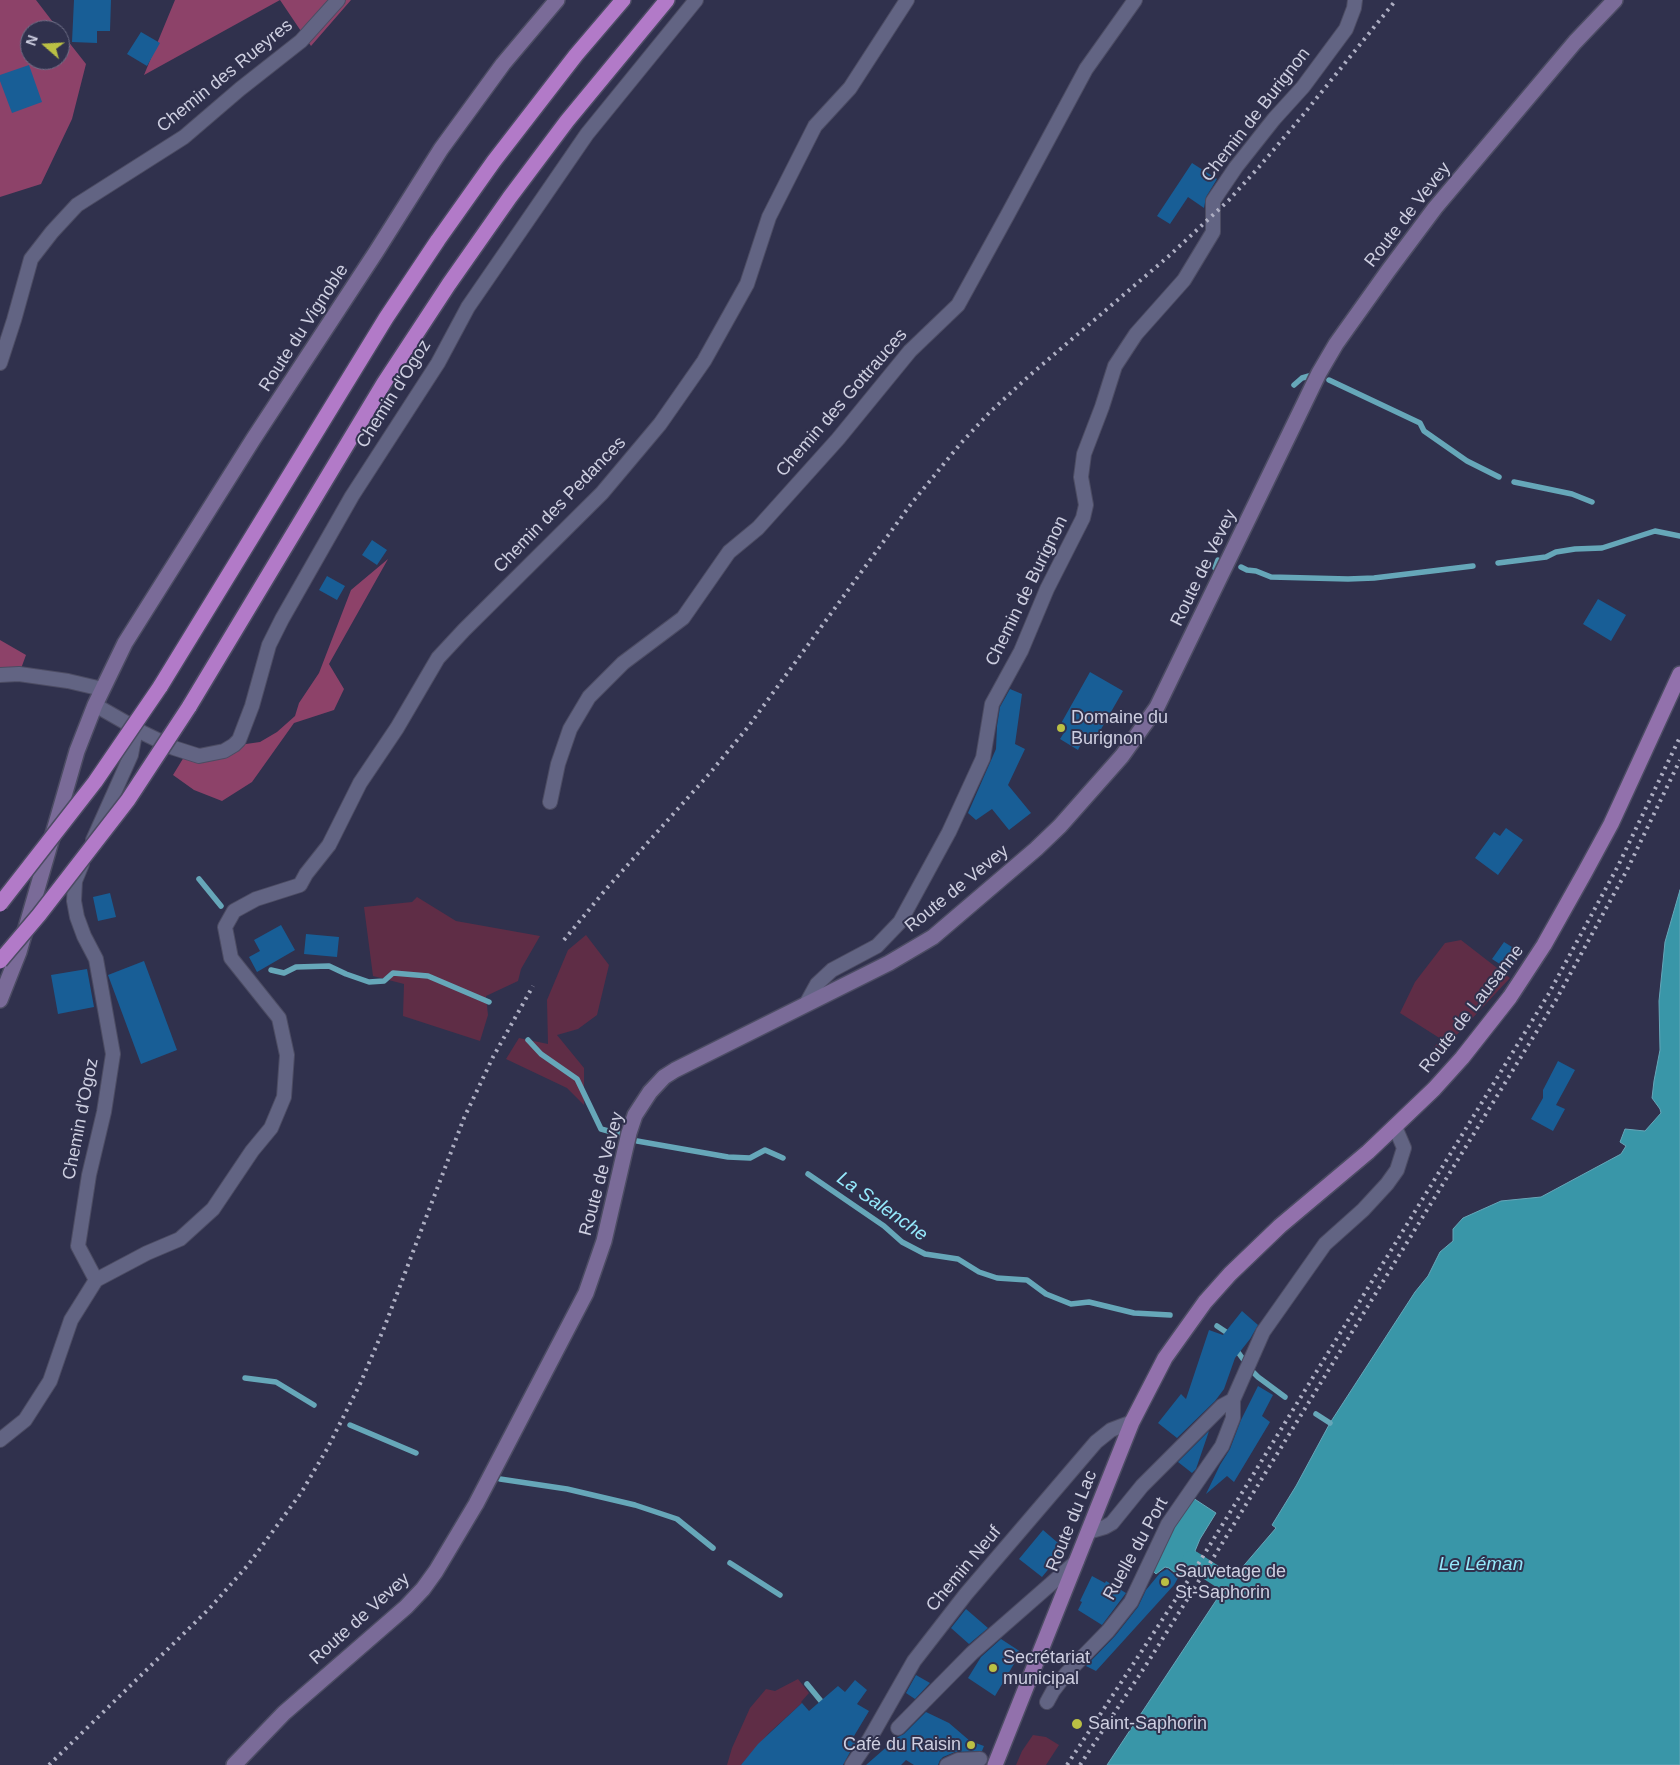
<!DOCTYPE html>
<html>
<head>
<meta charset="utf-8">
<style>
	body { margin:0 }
	#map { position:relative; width:1680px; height:1765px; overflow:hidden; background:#30314d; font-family:Arial,sans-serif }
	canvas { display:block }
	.north { position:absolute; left:20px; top:20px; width:50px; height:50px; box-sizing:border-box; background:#30314d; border:1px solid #6f7088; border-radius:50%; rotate:289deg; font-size:14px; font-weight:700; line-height:20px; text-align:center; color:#cecfe1 }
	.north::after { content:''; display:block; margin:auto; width:18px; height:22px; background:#bbc044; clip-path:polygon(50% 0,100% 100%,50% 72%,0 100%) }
</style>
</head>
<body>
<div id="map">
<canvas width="1680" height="1765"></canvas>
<div class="north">N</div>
</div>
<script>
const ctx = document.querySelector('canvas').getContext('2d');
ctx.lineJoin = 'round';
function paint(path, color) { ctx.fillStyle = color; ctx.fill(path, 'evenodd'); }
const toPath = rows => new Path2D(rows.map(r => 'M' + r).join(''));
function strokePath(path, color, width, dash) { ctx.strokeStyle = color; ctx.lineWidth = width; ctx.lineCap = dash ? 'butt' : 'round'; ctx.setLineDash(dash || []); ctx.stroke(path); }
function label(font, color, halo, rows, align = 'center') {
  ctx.font = font + ' Arial,sans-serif'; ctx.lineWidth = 4; ctx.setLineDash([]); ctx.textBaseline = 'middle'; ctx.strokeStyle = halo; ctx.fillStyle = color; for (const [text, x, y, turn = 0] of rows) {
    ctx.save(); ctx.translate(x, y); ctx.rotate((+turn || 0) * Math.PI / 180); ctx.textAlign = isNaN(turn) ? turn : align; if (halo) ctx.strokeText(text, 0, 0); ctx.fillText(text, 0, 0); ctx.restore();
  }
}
const green = toPath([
	[417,897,456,921,540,936,521,969,518,981,486,996,488,1015,480,1041,403,1016,404,984,373,976,364,907,412,902],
	[586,935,609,965,597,1015,578,1029,557,1035,584,1068,584,1105,567,1088,506,1059,519,1038,548,1044,547,1000,568,950],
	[1461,940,1510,978,1437,1056,1433,1048,1441,1039,1400,1013,1415,982,1445,943],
	[798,1679,809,1693,801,1702,802,1703,769,1733,741,1765,727,1765,732,1748,750,1708,766,1689,775,1691],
	[1033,1735,1046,1737,1059,1745,1046,1765,1016,1765,1022,1751]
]);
const forest = toPath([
	[0,0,36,0,59,30,30,30,30,60,60,60,60,31,86,64,72,119,41,184,0,197],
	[175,0,351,0,311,46,280,0,144,75],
	[388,559,329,664,344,689,334,710,294,723,252,782,222,801,194,790,173,775,184,757,239,745,260,742,277,732,295,716,299,703,319,673,351,590],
	[0,640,26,655,19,674,0,675]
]);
const water = toPath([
	[1680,890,1680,1765,1107,1765,1219,1596,1232,1572,1240,1570,1276,1528,1272,1525,1296,1486,1330,1423,1415,1292,1428,1276,1440,1252,1453,1241,1453,1229,1463,1218,1501,1201,1541,1197,1621,1154,1626,1146,1620,1142,1625,1129,1645,1131,1661,1113,1660,1109,1652,1098,1654,1081,1660,1050,1659,1001,1665,942,1680,890],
	[1193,1498,1216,1513,1200,1539,1195,1551,1197,1553,1184,1575,1180,1577,1169,1568,1165,1567,1156,1574,1152,1570,1174,1526,1193,1498]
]);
const stream = toPath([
	[1329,380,1420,423,1424,431,1467,461,1499,477],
	[1294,385,1302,378,1309,376],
	[1514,482,1572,494,1592,502],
	[1498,563,1546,557,1556,552,1575,549,1602,548,1655,531,1680,536],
	[1241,567,1247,570,1256,571,1271,577,1348,579,1374,578,1473,566],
	[1215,568,1218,560],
	[199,879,221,906],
	[271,970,284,973,296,967,329,966,346,974,369,982,384,981,393,973,428,976,489,1002],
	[528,1040,541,1054,577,1079,601,1129,619,1134],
	[637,1141,728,1157,750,1158,765,1150,783,1158],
	[808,1174,884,1226,902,1242,925,1254,958,1259,979,1272,997,1278,1027,1280,1046,1294,1071,1304,1089,1302,1134,1313,1170,1315],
	[1217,1326,1229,1334,1230,1337],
	[1235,1348,1243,1359],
	[1251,1370,1258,1377,1285,1397],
	[245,1378,276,1382,314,1405],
	[1316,1414,1330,1423],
	[350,1425,416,1453],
	[500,1479,567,1489,635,1505,677,1519,713,1548],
	[730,1563,780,1595],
	[807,1684,825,1706]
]);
const canal = toPath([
	[1192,1560,1226,1582]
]);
const building = toPath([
	[74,0,111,0,110,31,97,31,97,43,72,42],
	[141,32,160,43,147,66,127,54],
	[29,65,42,102,12,113,0,81,0,75],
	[1192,163,1217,179,1206,197,1204,208,1188,197,1170,224,1157,216],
	[372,540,387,550,377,565,362,555],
	[327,576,345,586,337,600,319,590],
	[1598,599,1626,615,1611,641,1583,624],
	[1090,672,1123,691,1092,745,1083,740,1078,750,1060,739,1065,731,1059,727],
	[1010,689,1022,694,1015,744,1025,749,1008,785,1031,813,1009,830,992,809,976,820,968,813,996,749,997,726,1000,707],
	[1506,828,1523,840,1498,875,1475,858,1494,832,1500,836],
	[110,893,116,917,98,921,93,897],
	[281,925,295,950,257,972,249,957,260,951,254,940],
	[306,934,339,937,337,957,304,954],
	[1504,942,1520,952,1509,970,1492,959],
	[144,961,177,1050,141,1064,108,975],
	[87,969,94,1007,58,1014,51,975],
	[1558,1061,1575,1070,1556,1105,1565,1109,1553,1131,1531,1119,1543,1098,1543,1090],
	[1242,1311,1258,1325,1250,1339,1235,1358,1224,1389,1215,1401,1177,1438,1158,1423,1181,1394,1186,1399,1209,1330,1223,1335],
	[1258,1386,1273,1395,1262,1416,1270,1422,1234,1482,1227,1476,1206,1494,1220,1465,1230,1449,1241,1420],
	[1209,1431,1196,1469,1192,1473,1178,1462],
	[1043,1530,1065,1549,1042,1577,1019,1559],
	[1167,1569,1178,1578,1174,1585,1096,1671,1086,1666,1115,1636,1138,1607,1146,1590,1160,1573],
	[1092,1576,1105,1583,1106,1581,1126,1593,1102,1625,1078,1610,1082,1602,1080,1601],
	[966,1609,988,1628,969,1644,951,1628],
	[1001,1639,1021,1652,995,1696,968,1678,981,1657],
	[916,1675,930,1683,915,1699,906,1693],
	[855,1680,867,1690,857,1704,869,1711,851,1741,855,1743,843,1765,741,1765,758,1744,802,1703,809,1711,838,1686,845,1692],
	[926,1712,949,1723,970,1741,984,1746,982,1751,955,1752,943,1757,940,1760,938,1765,914,1765,906,1760,901,1765,866,1765,898,1737,904,1734]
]);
const street = toPath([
	[0,363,14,320,31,259,52,232,77,205,184,137,240,89,301,41,338,0],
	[0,675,19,674,68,681,102,689],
	[133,728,174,748,199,756,224,751,234,745,239,740,252,706,269,645,282,619,352,496,438,363,468,307,587,134,696,0],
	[550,802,558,764,570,729,589,697,623,663,683,618,729,552,758,528,838,439,910,351,958,305,1008,214,1086,69,1135,0],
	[93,840,131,755,135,734,130,725,95,705],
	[82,864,75,881,74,901,77,917,84,936,96,959,113,1054,104,1112,89,1175,78,1246,96,1280],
	[806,1004,817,984,832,970,877,946,900,922,949,832,983,758,992,704,1021,651,1047,589,1083,518,1086,505,1081,477,1084,454,1102,407,1115,366,1136,334,1184,280,1213,232,1213,201,1236,167,1274,119,1303,87,1346,29,1354,8,1355,0],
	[0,1440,25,1420,50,1381,71,1320,96,1280,147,1253,180,1239,213,1209,252,1151,271,1128,284,1097,287,1055,279,1018,231,958,225,927,234,911,256,899,300,885,306,874,329,845,360,783,397,728,438,658,464,630,602,493,660,424,704,361,747,284,769,217,815,126,850,88,907,0],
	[1088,1532,1105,1527,1112,1523,1142,1486,1222,1406,1233,1400,1263,1332,1325,1244,1363,1210,1387,1184,1397,1170,1404,1148,1395,1127],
	[1047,1702,1053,1691,1066,1674,1108,1631,1131,1602,1168,1524,1222,1446,1233,1418,1233,1400],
	[898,1728,972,1653,1077,1561],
	[852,1765,869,1740,914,1661,966,1594,1096,1442,1111,1430,1132,1422],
	[947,1765,958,1760,980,1759]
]);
const secondary = toPath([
	[0,1000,19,952,77,751,95,705,125,643,254,438,376,252,441,149,503,64,557,0],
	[234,1765,284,1713,406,1607,423,1589,436,1571,476,1504,586,1293,604,1241,629,1133,635,1115,650,1092,664,1077,675,1070,889,963,933,937,1036,849,1060,826,1122,756,1157,707,1319,373,1336,344,1388,271,1435,208,1575,42,1615,0]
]);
const primary = toPath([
	[995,1765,1132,1422,1165,1358,1205,1302,1230,1274,1280,1226,1368,1152,1434,1089,1462,1058,1510,997,1544,945,1585,872,1611,824,1680,674]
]);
const highway = toPath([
	[160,687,386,318,438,240,494,161,576,55,623,0],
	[189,707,384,383,449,284,510,197,567,121,667,0]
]);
const rail = toPath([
	[564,940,607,888,710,773,748,727,911,504,961,443,991,411,1029,376,1170,255,1229,200,1259,167,1303,115,1396,0],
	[49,1765,210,1608,248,1565,301,1493,327,1449,360,1384,384,1328,464,1118,493,1057,533,986],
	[1067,1765,1189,1579,1548,995,1618,866,1680,737],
	[1080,1765,1148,1662,1215,1555,1556,1000,1627,870,1680,760]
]);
const highwayBridge = toPath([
	[0,904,95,782,160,687],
	[0,961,39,915,128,800,189,707]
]);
const markers = [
	[1061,728,5,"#bbc044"],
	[1165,1582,5,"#bbc044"],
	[993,1668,5,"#bbc044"],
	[1077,1724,6,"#bbc044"],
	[971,1745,5,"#bbc044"]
];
const streetNames = [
	["Chemin des Rueyres",225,76,-39],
	["Chemin de Burignon",1256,115,-52],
	["Route de Vevey",1408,215,-52],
	["Route du Vignoble",304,328,-57],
	["Chemin d'Ogoz",394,394,-58],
	["Chemin des Gottrauces",842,403,-49],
	["Chemin des Pedances",560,505,-46],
	["Route de Vevey",1204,568,-64],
	["Chemin de Burignon",1027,591,-64],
	["Route de Vevey",957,889,-39],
	["Route de Lausanne",1472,1009,-52],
	["Chemin d'Ogoz",81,1119,-79],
	["Route de Vevey",602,1174,-75],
	["Route du Lac",1072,1521,-68],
	["Ruelle du Port",1136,1549,-61],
	["Chemin Neuf",964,1569,-50],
	["Route de Vevey",360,1619,-42]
];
const poiNames = [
	["Domaine du",1071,718],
	["Burignon",1071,739],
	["Sauvetage de",1175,1572],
	["St-Saphorin",1175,1593],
	["Secrétariat",1003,1658],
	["municipal",1003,1679],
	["Saint-Saphorin",1088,1724],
	["Café du Raisin",961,1745,"right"]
];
const waterNames = [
	["La Salenche",882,1207,35],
	["Le Léman",1481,1565]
];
paint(green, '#5f2d46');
paint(forest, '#8d4269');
paint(water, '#3996a8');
strokePath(water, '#66a7b9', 1);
strokePath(stream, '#66a7b9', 5.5);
strokePath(canal, '#3996a8', 19);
paint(building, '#185e96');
strokePath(street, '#4c4c63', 16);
strokePath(secondary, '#4c4c63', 18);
strokePath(primary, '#4c4c63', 18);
strokePath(highway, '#4c4c63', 18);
strokePath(street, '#626483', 14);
strokePath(secondary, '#7a6b98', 15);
strokePath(primary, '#9271ac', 15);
strokePath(highway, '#b27ac8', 15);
strokePath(rail, '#aeafc3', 4, [2.5, 5]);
strokePath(highwayBridge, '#4c4c63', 18, []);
strokePath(highwayBridge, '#b27ac8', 15);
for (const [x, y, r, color] of markers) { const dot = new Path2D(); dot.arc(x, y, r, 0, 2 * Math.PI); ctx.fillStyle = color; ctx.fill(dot); strokePath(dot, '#30314d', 2); }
label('18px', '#cecfe1', '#30314d', streetNames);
label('18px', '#cecfe1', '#30314d', poiNames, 'left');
label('italic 19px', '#95e9fc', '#30314d', waterNames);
</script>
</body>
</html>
